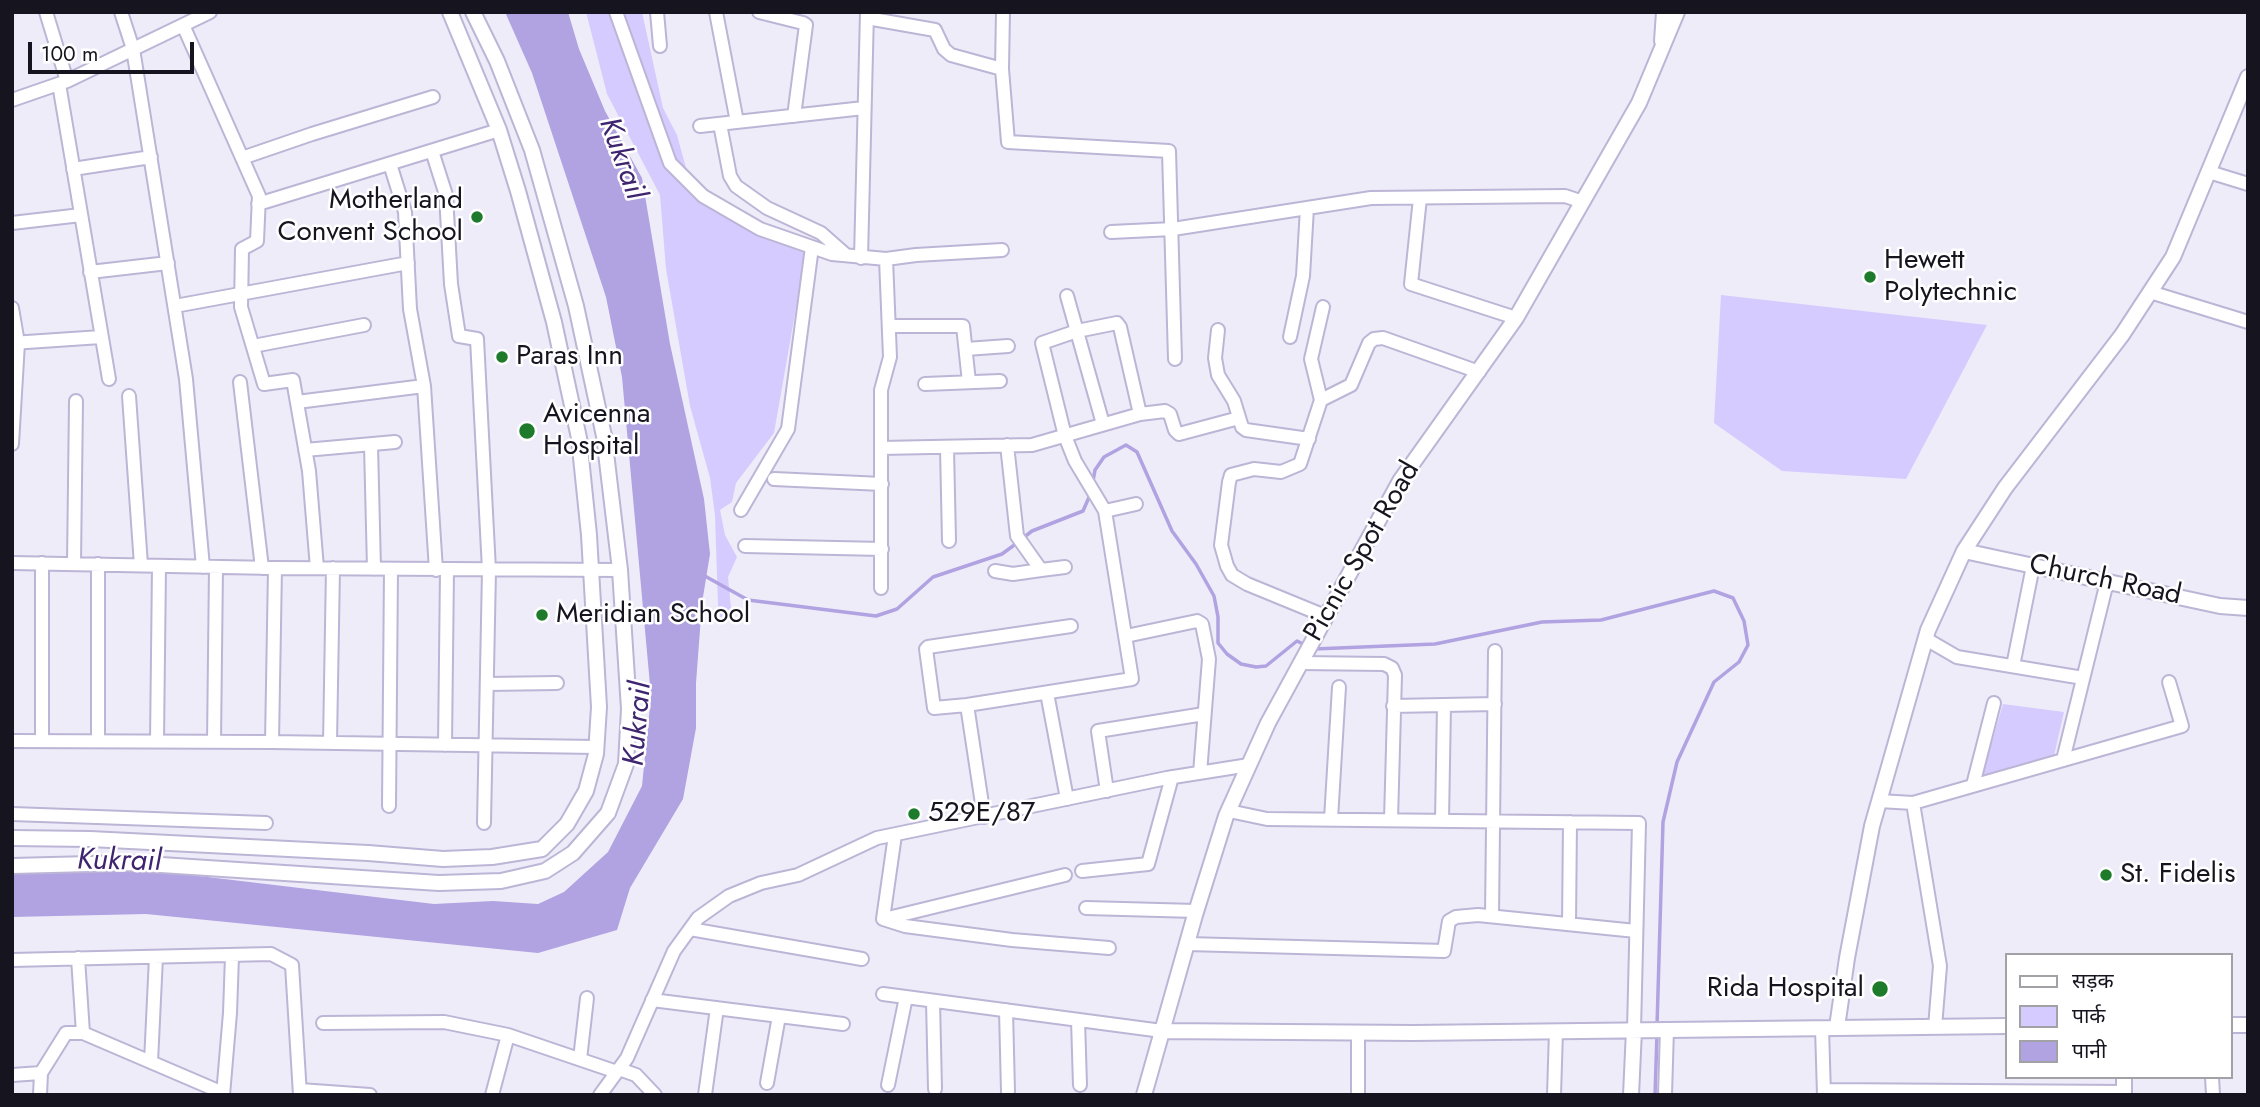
<!DOCTYPE html>
<html>
<head>
<meta charset="utf-8">
<style>
	body { margin:0 }
	#map { position:relative; width:2260px; height:1107px; overflow:hidden; background:#efecf9; font-family:Jost,"Noto Sans Devanagari",sans-serif }
	canvas { display:block }
	.frame { position:absolute; inset:0; border:14px solid #16141f; pointer-events:none }
	.legend { position:absolute; left:2005px; top:953px; width:228px; height:126px; box-sizing:border-box; background:#fff; border:2px solid #a2a1a5; margin:0; padding:9px 12px; list-style:none; font-size:21px; color:#16141f }
	.legend li { display:flex; align-items:center; gap:14px; height:35px }
	.legend b { width:35px; border:2px solid #a2a1a5 }
	.scale { position:absolute; left:28px; top:42px; width:166px; height:32px; box-sizing:border-box; border:4px solid #16141f; border-top:0; padding-left:9px; font-size:21px; line-height:24px; white-space:nowrap; color:#16141f; -webkit-text-stroke:5px #fff; paint-order:stroke }
</style>
</head>
<body>
<div id="map">
<canvas width="2260" height="1107"></canvas>
<div class="frame"></div>
<ul class="legend">
<li><b style="height:9px;background:#fff"></b>सड़क</li>
<li><b style="height:19px;background:#d6cbfe"></b>पार्क</li>
<li><b style="height:19px;background:#b1a2e1"></b>पानी</li>
</ul>
<div class="scale">100 m</div>
</div>
<script>
const ctx = document.querySelector('canvas').getContext('2d');
ctx.lineJoin = 'round';
function paint(path, color) { ctx.fillStyle = color; ctx.fill(path, 'evenodd'); }
const toPath = rows => new Path2D(rows.map(r => 'M' + r).join(''));
function strokePath(path, color, width, dash) { ctx.strokeStyle = color; ctx.lineWidth = width; ctx.lineCap = dash ? 'butt' : 'round'; ctx.setLineDash(dash || []); ctx.stroke(path); }
function label(font, color, halo, rows, align = 'center') {
  ctx.font = font + ' Jost,sans-serif'; ctx.lineWidth = 5; ctx.setLineDash([]); ctx.textBaseline = 'middle'; ctx.strokeStyle = halo; ctx.fillStyle = color; for (const [text, x, y, turn = 0] of rows) {
    ctx.save(); ctx.translate(x, y); ctx.rotate((+turn || 0) * Math.PI / 180); ctx.textAlign = isNaN(turn) ? turn : align; if (halo) ctx.strokeText(text, 0, 0); ctx.fillText(text, 0, 0); ctx.restore();
  }
}
const green = toPath([
	[586,12,642,12,663,108,677,135,694,197,758,231,806,251,774,433,736,483,732,502,720,510,725,535,737,557,728,577,731,608,722,625,718,605,715,515,710,478,690,406,666,269,660,195,607,94],
	[1721,295,1987,325,1906,479,1782,471,1714,423],
	[2003,704,2064,712,2054,756,1982,776]
]);
const water = toPath([
	[505,12,568,12,579,49,605,111,642,178,670,344,704,499,710,554,702,603,696,683,696,728,683,799,630,888,617,930,538,953,146,914,12,917,12,872,157,871,434,904,493,901,538,904,564,892,608,852,642,786,651,696,622,377,606,297,532,73]
]);
const stream = toPath([
	[1093,481,1095,470,1104,457,1126,445,1137,452,1172,531,1196,564,1214,596,1218,617,1218,643,1227,654,1241,664,1256,667,1266,666,1297,641,1307,646],
	[1023,538,1032,531,1083,511,1090,495],
	[703,575,748,600,876,616,897,609,933,577,1002,554,1017,543],
	[1314,649,1435,644,1542,622,1601,620,1714,591,1733,598,1744,621,1748,645,1739,662,1714,682,1677,762,1663,822,1657,1026],
	[1655,1095,1657,1034]
]);
const minor = toPath([
	[46,12,67,81],
	[121,12,133,49,186,379,203,567],
	[616,12,670,163,703,196,760,229,832,254,886,259,916,255,1002,250],
	[657,12,660,46],
	[716,12,737,122],
	[759,12,803,23,806,25,794,116],
	[1003,12,1002,69,1008,142,1169,151,1175,359],
	[867,18,935,30,944,49,951,55,1002,69],
	[183,25,259,196,257,241,242,249,241,307,264,384,293,380,309,471,317,568],
	[59,84,109,379],
	[12,100,67,81,210,12],
	[720,124,730,176,736,186,767,208,821,233,846,255],
	[700,126,864,108],
	[432,151,446,195,451,284,459,336,477,339,489,570,484,823],
	[242,158,312,134,433,97],
	[390,164,405,212,410,309,424,386,436,570],
	[73,169,151,157],
	[2209,172,2248,184],
	[1420,198,1411,284,1516,318],
	[258,204,499,130],
	[12,223,81,215],
	[1111,232,1173,229,1371,198,1565,196,1583,202],
	[861,258,867,12],
	[90,272,168,263],
	[2150,292,2248,322],
	[1067,296,1103,424],
	[175,306,408,263],
	[1323,307,1311,359,1321,400,1300,464,1281,472,1254,469,1231,475,1229,482,1221,545,1227,566,1232,575,1247,584,1325,616],
	[12,308,18,343,12,444],
	[889,326,963,326,969,382],
	[1218,330,1215,358,1218,375,1234,401,1242,427,1246,430,1309,439],
	[1290,337,1303,276,1307,208],
	[12,343,101,337],
	[253,346,364,325],
	[966,349,1008,346],
	[240,382,262,568],
	[925,384,1000,381],
	[129,396,141,565],
	[1321,400,1351,385,1369,343,1374,339,1383,338,1479,372],
	[297,402,424,386],
	[371,445,374,569],
	[1007,445,1017,536,1041,570,1065,567],
	[881,448,1032,445,1140,414,1165,411,1170,414,1175,430,1179,434,1239,418],
	[947,448,949,541],
	[305,450,395,442],
	[774,479,882,484],
	[741,510,788,429,812,247],
	[1105,511,1136,504],
	[745,546,882,549],
	[12,563,275,568,620,570],
	[74,564,76,401],
	[995,571,1013,574,1041,570],
	[881,588,881,390,890,357,886,259],
	[1071,626,928,647,926,649,934,708,967,705,1132,679,1105,511,1075,461,1065,436,1042,343,1077,331,1117,323,1120,327,1140,414],
	[1126,636,1197,621,1202,624,1209,659,1200,773],
	[1926,639,1957,657,2083,678],
	[1300,663,1384,664,1392,668,1395,675,1391,820],
	[2013,666,2033,566],
	[487,684,557,683],
	[1047,693,1067,799],
	[967,705,984,817],
	[1393,706,1495,704],
	[12,741,272,742,596,747],
	[42,741,42,563],
	[98,741,98,564],
	[157,741,159,566],
	[214,742,216,567],
	[272,742,275,568],
	[330,743,333,568],
	[445,745,447,570],
	[2063,760,2107,582],
	[1973,785,1994,703],
	[1107,791,1098,731,1204,714],
	[1879,801,1913,803,2182,726,2169,682],
	[1913,803,1940,966,1935,1027],
	[389,806,391,569],
	[1229,811,1267,819,1639,823,1634,1030],
	[12,814,266,823],
	[1331,819,1339,687],
	[1442,821,1444,705],
	[1082,871,1148,864,1172,777],
	[1086,908,1196,911],
	[1492,916,1495,651],
	[883,919,905,926,1012,940,1109,948],
	[883,919,895,835],
	[884,919,1065,875],
	[1569,924,1570,822],
	[690,929,862,959],
	[1187,944,1444,951,1449,921,1456,917,1478,915,1636,931],
	[78,958,83,1033],
	[12,960,271,954,292,965,300,1095],
	[883,994,1162,1031],
	[652,1000,843,1024],
	[933,1001,935,1089],
	[1006,1010,1008,1092],
	[1078,1020,1080,1085],
	[323,1023,444,1022,508,1035,617,1072],
	[1822,1028,1824,1095],
	[1358,1032,1358,1095],
	[580,1059,587,998],
	[151,1062,156,957],
	[619,1069,636,1075,655,1095],
	[12,1075,41,1073],
	[2212,1077,2213,1095],
	[767,1083,779,1016],
	[888,1085,906,997],
	[300,1090,370,1095],
	[1824,1090,2124,1092],
	[40,1095,41,1073,66,1033,83,1033,223,1093],
	[223,1095,230,1013,232,956],
	[492,1095,508,1035],
	[600,1095,627,1058,674,951,698,918,729,896,761,883,798,875,877,838,1167,778,1249,765],
	[705,1095,717,1008],
	[1554,1095,1556,1031],
	[1665,1095,1667,1029]
]);
const tertiary = toPath([
	[1662,41,1664,12],
	[1964,551,2220,606,2248,608],
	[12,838,90,839,368,853,443,859,492,857,542,849,567,824,586,791,596,754,599,707,589,535,579,438,554,322,518,191,499,130,450,12],
	[12,866,130,863,439,883,501,881,545,871,573,853,608,813,626,764,629,709,620,570,604,436,576,306,532,150,497,61,473,12],
	[2230,1025,2248,1025],
	[1837,1027,1847,958,1872,826,1928,630,1964,551,2005,488,2122,335,2173,257,2248,77],
	[1162,1031,1413,1033,2006,1026],
	[2124,1077,2124,1095],
	[1144,1095,1195,915,1226,816,1268,723,1400,481,1516,318,1639,103,1677,12],
	[1631,1095,1634,1030]
]);
const markers = [
	[477,217,7,"#1d7b2b"],
	[1870,277,7,"#1d7b2b"],
	[502,357,7,"#1d7b2b"],
	[527,431,9,"#1d7b2b"],
	[542,615,7,"#1d7b2b"],
	[914,814,7,"#1d7b2b"],
	[2106,875,7,"#1d7b2b"],
	[1880,989,9,"#1d7b2b"]
];
const poiNames = [
	["Motherland",463,201,"right"],
	["Convent School",463,233,"right"],
	["Hewett",1884,261],
	["Polytechnic",1884,293],
	["Paras Inn",516,357],
	["Avicenna",543,415],
	["Hospital",543,447],
	["Meridian School",556,615],
	["529E/87",928,814],
	["St. Fidelis",2120,875],
	["Rida Hospital",1864,989,"right"]
];
const streetNames = [
	["Picnic Spot Road",1363,552,-60],
	["Church Road",2105,581,12]
];
const waterNames = [
	["Kukrail",621,159,70],
	["Kukrail",639,724,-85],
	["Kukrail",119,862,1]
];
paint(green, '#d6cbfe');
paint(water, '#b1a2e1');
strokePath(stream, '#b1a2e1', 3.5);
strokePath(minor, '#bcb5d6', 16);
strokePath(tertiary, '#bcb5d6', 18);
strokePath(minor, '#fff', 12);
strokePath(tertiary, '#fff', 14);
for (const [x, y, r, color] of markers) { const dot = new Path2D(); dot.arc(x, y, r, 0, 2 * Math.PI); ctx.fillStyle = color; ctx.fill(dot); strokePath(dot, '#fff', 2.5); }
label('28px', '#16141f', '#fff', poiNames, 'left');
label('28px', '#16141f', '#fff', streetNames);
label('italic 30px', '#3f256f', '#fff', waterNames);
</script>
</body>
</html>
